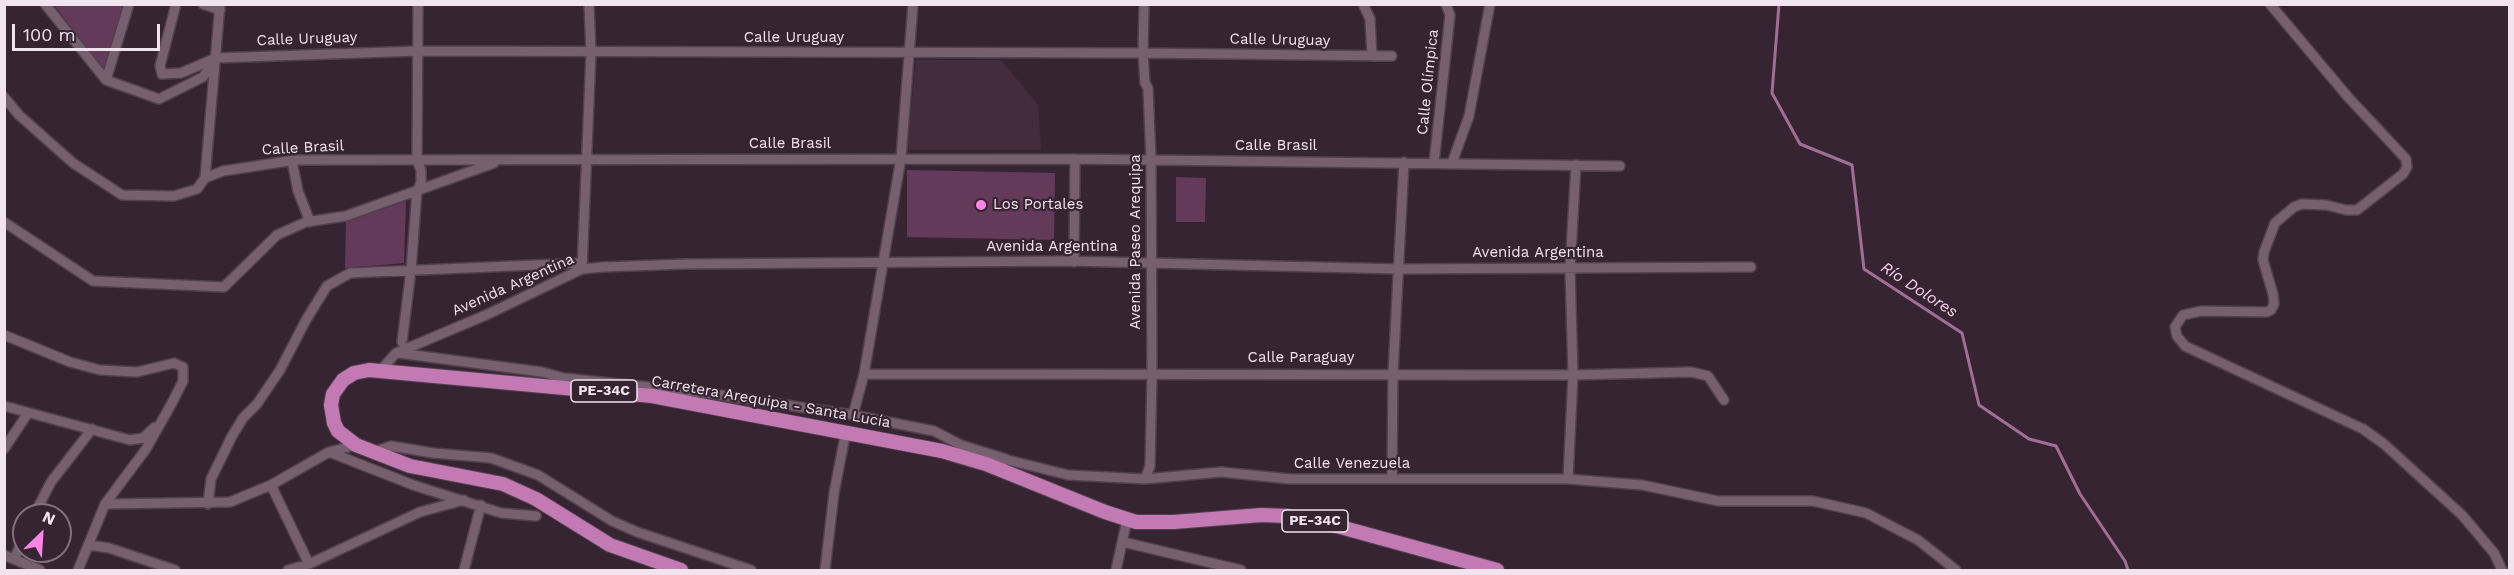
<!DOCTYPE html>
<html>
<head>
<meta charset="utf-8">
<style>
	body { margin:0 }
	#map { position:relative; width:2514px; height:575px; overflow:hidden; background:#372433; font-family:"Work Sans",sans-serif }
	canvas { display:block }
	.frame { position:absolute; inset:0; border:6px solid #f1e4ee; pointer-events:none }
	.north { position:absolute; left:12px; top:503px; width:60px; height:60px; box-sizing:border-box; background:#372433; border:2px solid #81717e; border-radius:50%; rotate:25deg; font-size:16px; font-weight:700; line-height:24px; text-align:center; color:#f1e4ee }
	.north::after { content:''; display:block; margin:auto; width:21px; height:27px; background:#fc86e4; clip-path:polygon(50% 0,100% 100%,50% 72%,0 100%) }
	.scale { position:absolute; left:12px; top:24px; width:148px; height:27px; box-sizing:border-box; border:3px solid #f1e4ee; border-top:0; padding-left:8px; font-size:18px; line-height:21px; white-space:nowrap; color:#f1e4ee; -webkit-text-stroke:4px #372433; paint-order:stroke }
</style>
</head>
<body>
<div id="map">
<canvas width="2514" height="575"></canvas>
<div class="frame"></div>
<div class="north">N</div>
<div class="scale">100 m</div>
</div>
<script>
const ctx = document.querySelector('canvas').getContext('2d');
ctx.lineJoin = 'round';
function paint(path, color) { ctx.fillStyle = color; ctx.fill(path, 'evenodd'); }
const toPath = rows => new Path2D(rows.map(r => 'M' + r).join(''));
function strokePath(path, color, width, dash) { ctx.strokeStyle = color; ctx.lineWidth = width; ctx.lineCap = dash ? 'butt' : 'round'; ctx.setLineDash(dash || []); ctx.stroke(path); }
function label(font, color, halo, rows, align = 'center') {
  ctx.font = font + ' "Work Sans",sans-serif'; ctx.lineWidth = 4.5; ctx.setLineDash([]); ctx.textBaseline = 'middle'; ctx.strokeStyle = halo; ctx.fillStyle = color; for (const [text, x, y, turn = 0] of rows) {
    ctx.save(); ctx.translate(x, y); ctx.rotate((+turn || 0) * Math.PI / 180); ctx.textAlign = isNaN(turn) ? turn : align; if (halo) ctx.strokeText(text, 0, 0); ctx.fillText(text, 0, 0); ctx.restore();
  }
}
const built = toPath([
	[916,60,1001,60,1038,105,1041,150,907,150]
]);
const green = toPath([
	[54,5,125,5,104,72,59,11],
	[907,170,1055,173,1054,240,907,237],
	[1176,177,1206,178,1205,222,1176,222],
	[406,201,404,263,345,268,346,222]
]);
const stream = toPath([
	[1779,4,1772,93,1800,144,1852,165,1864,269,1962,333,1979,405,2029,439,2056,446,2080,494,2125,561,2128,570]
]);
const street = toPath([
	[45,4,106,80,159,99,203,77,216,58],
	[176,4,160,66,162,74,181,73,216,58,418,51,1143,53,1392,56],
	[203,4,220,10],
	[1144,4,1143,53,1145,83,1148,88,1151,160,1152,374,1150,466,1145,479],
	[1363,4,1370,19,1372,56],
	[2270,4,2348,97,2406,159,2407,167,2403,174,2357,210,2346,210,2326,205,2302,204,2294,207,2275,223,2264,252,2263,260,2273,294,2274,304,2271,310,2267,312,2201,311,2183,315,2175,327,2177,336,2185,346,2363,429,2384,444,2462,515,2494,553,2502,570],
	[106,80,129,4],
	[4,97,19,115,73,163,122,195,174,196,197,189,205,178,223,171,295,160,1075,159,1620,166],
	[292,161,298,191,310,222],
	[1434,163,1450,15,1446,4],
	[1452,163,1469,116,1490,4],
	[205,178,220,4],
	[4,222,93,281,224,287,277,235,306,222,346,216,494,163],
	[1074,262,1075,159],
	[582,269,591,53,589,4],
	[4,335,70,362,100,370,137,372,174,363,183,367,183,381,173,401,146,449,105,504,78,570],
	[402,342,411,270,417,191,421,183,421,170,417,161,418,4],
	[398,353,542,372,564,378,706,393,853,415,934,431,961,445,1006,459],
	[380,371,396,353,486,315,582,269,603,267,686,264,1068,261,1399,269,1751,267],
	[864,374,1573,375,1691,372,1708,376,1724,400],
	[4,406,130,440,143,438,155,427],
	[853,415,864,374,901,158,913,4],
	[4,449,28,413],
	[329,452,413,485,501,513,536,516],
	[373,452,391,446,433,453,491,458,538,475,612,521,637,532,751,570],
	[986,464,1008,460,1068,475,1145,479,1221,472,1290,479,1568,479,1642,485,1718,501,1813,501,1866,513,1918,540,1956,570],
	[1392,479,1393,373,1404,162],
	[1568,479,1573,375,1570,269,1576,165],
	[271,485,309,564],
	[105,504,230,502,271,485,329,452,356,445],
	[208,504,211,479,232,436,243,418,257,404,280,370,306,320,327,286,350,273,582,263],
	[34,515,51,482,92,429],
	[1123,542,1241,570],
	[88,545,109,548,175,570],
	[4,555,40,570],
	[14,559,24,538],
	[288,570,309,564,420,512,464,500],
	[464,570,481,505],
	[825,570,834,493,846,431],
	[1116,570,1127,520]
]);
const primary = toPath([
	[681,570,610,545,536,499,503,484,410,466,356,445,338,431,334,423,331,405,333,394,343,380,354,373,369,370,652,396,942,451,986,464,1105,512,1136,522,1174,522,1261,515,1287,516,1333,525,1497,570]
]);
const markers = [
	[981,205,6,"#fc86e4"]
];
const shields = [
	[604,391,66],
	[1315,521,66]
];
const shieldNames = [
	["PE-34C",604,391],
	["PE-34C",1315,521]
];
const streetNames = [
	["Calle Uruguay",794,38],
	["Calle Uruguay",307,39,-2],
	["Calle Uruguay",1280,40,1],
	["Calle Olímpica",1428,82,-84],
	["Calle Brasil",790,144],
	["Calle Brasil",1276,146],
	["Calle Brasil",303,148,-3],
	["Avenida Paseo Arequipa",1136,242,-90],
	["Avenida Argentina",1052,247],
	["Avenida Argentina",1538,253],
	["Avenida Argentina",513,285,-24],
	["Calle Paraguay",1301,358],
	["Carretera Arequipa - Santa Lucía",771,402,10],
	["Calle Venezuela",1352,464]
];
const poiNames = [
	["Los Portales",993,205]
];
const waterNames = [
	["Río Dolores",1919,290,33]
];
paint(built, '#442c3f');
paint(green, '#643a5b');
strokePath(stream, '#a16e96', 3);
strokePath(street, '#51414d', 12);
strokePath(primary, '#51414d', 16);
strokePath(street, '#766070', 9);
strokePath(primary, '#c379b3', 14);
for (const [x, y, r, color] of markers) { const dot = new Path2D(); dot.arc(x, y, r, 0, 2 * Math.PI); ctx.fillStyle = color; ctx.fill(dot); strokePath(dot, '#372433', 2); }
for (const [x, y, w] of shields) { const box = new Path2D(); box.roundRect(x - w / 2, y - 11, w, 22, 4.5); ctx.fillStyle = '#372433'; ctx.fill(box); strokePath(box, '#f1e4ee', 1.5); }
label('bold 14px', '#f1e4ee', null, shieldNames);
label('15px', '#f1e4ee', '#372433', streetNames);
label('15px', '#f1e4ee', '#372433', poiNames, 'left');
label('italic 16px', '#fad2ef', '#372433', waterNames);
</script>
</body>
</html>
